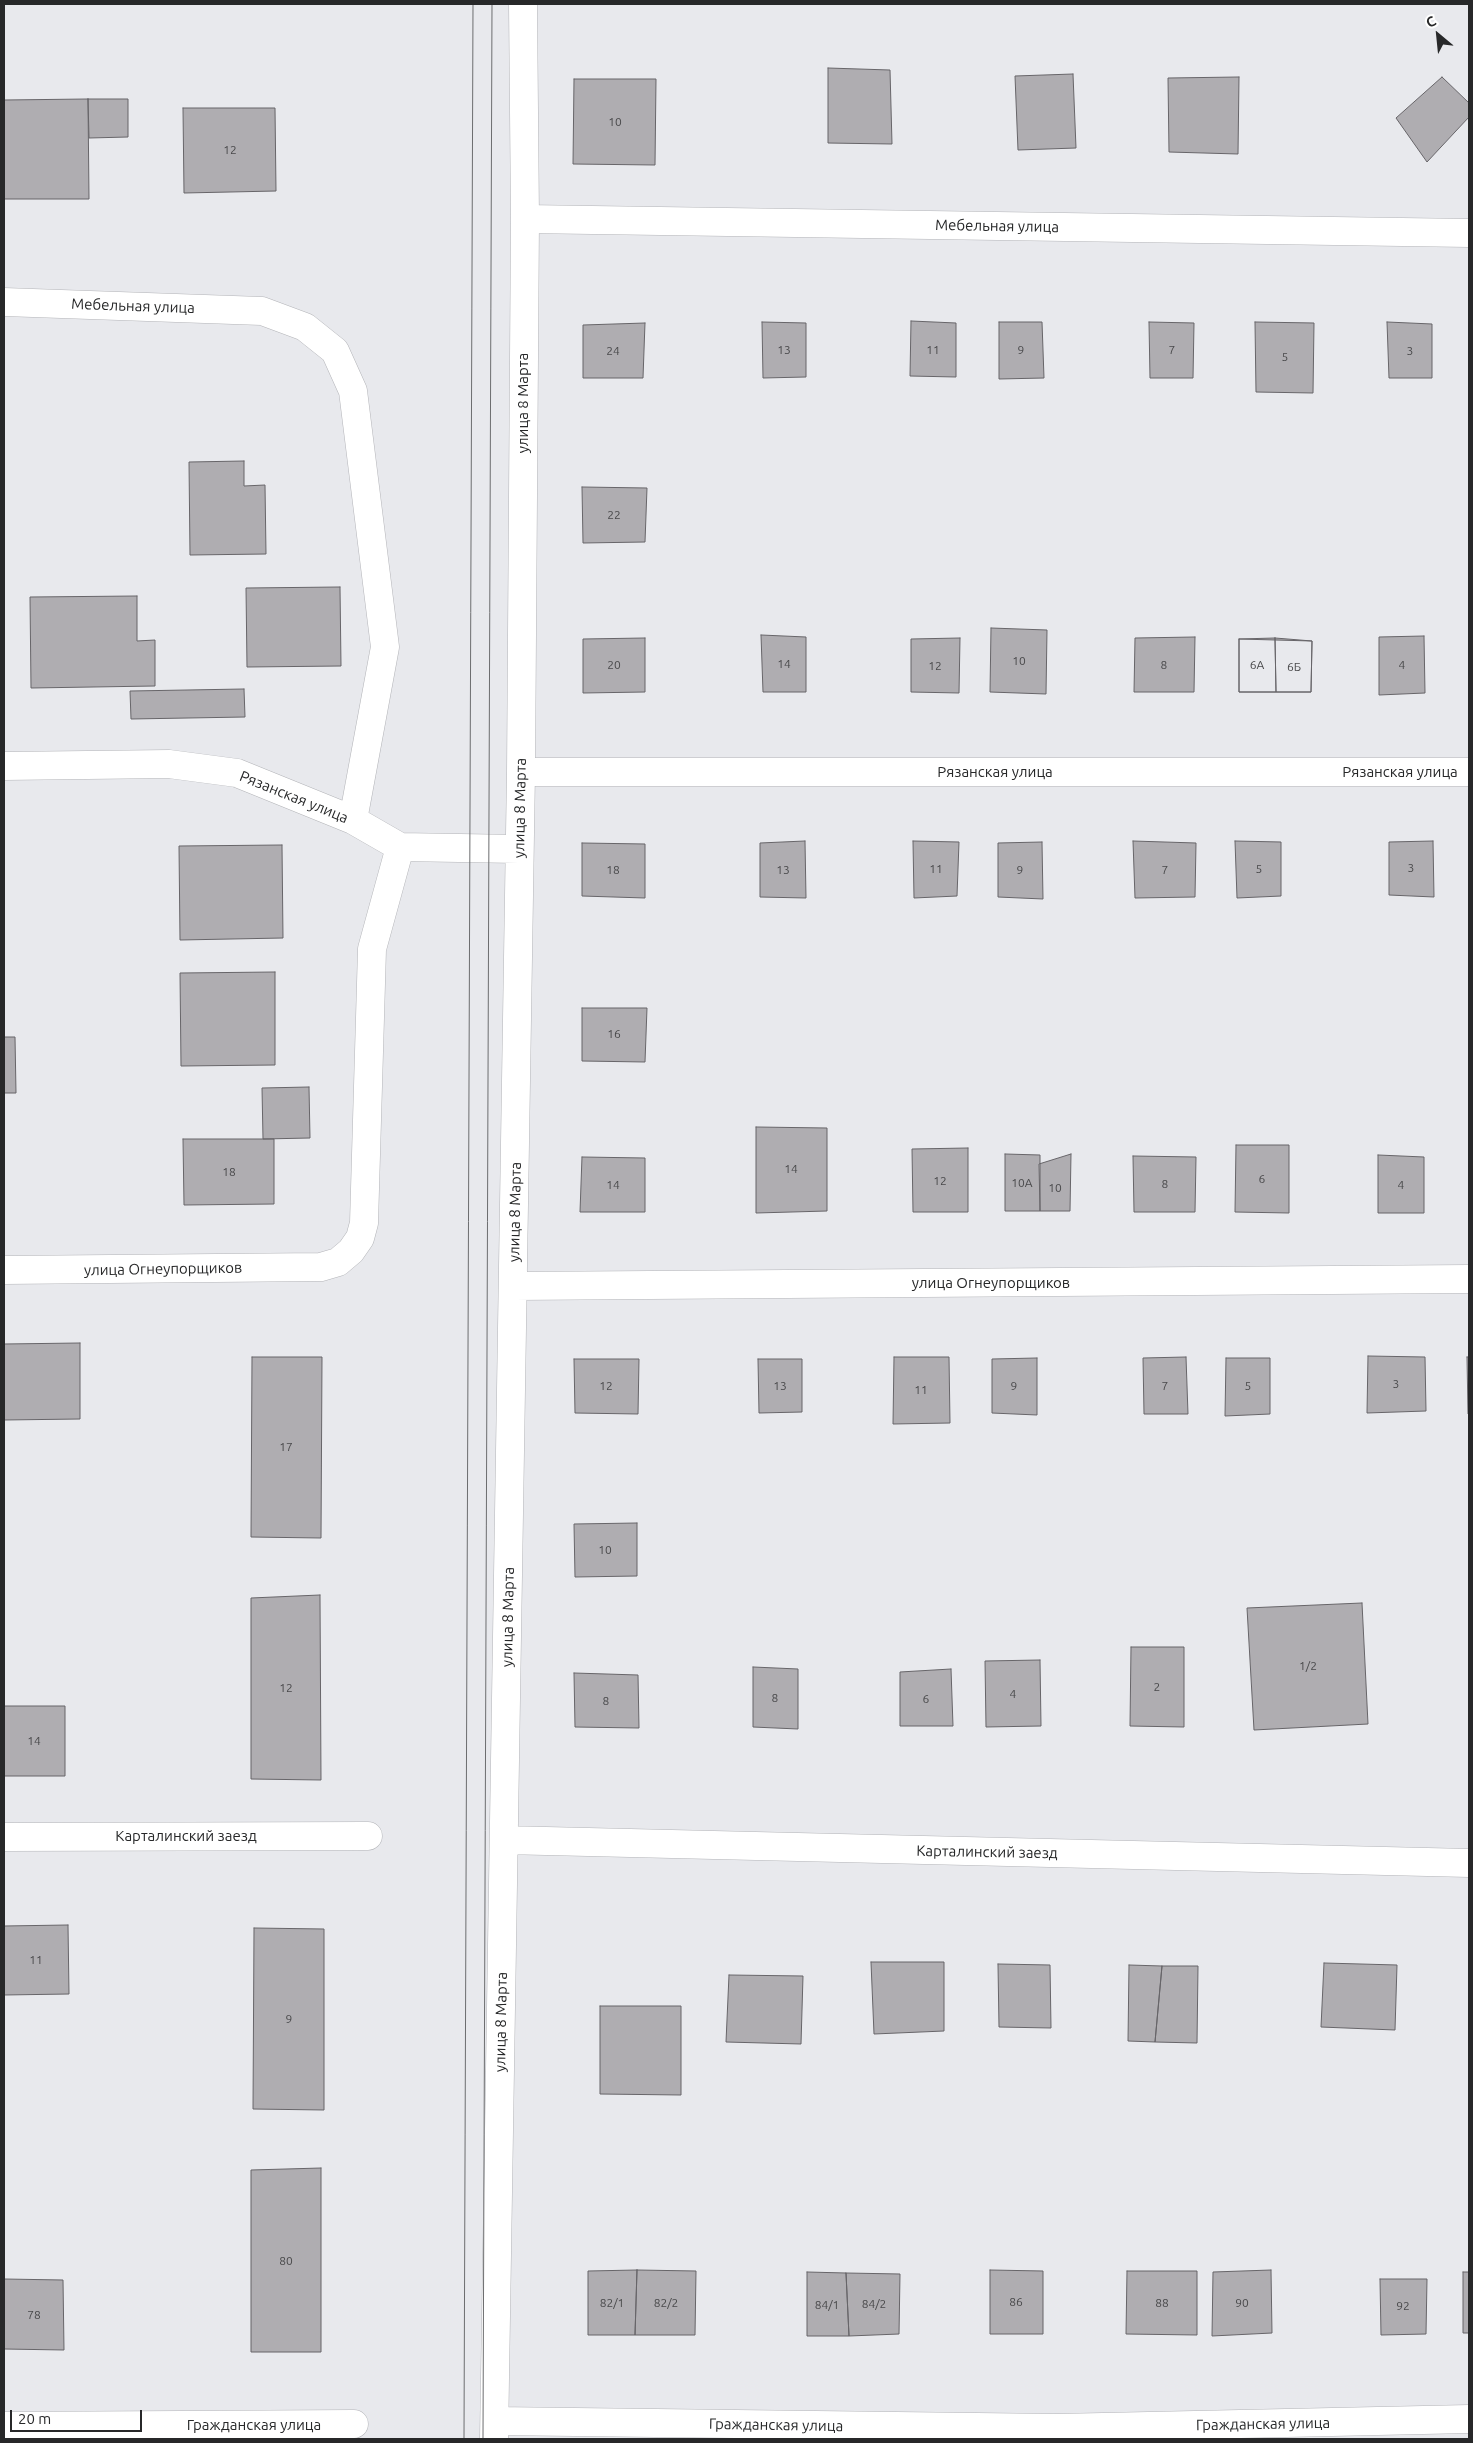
<!DOCTYPE html>
<html>
<head>
<meta charset="utf-8">
<style>
	body { margin:0 }
	#map { position:relative; width:1473px; height:2443px; overflow:hidden; background:#e8e9ed; font-family:Ubuntu,sans-serif }
	canvas { display:block }
	.frame { position:absolute; inset:0; border:5px solid #272829; pointer-events:none }
	.north { position:absolute; left:1413px; top:10px; width:50px; height:50px; -webkit-text-stroke:4px #fff; paint-order:stroke; rotate:332deg; font-size:14px; font-weight:700; line-height:20px; text-align:center; color:#272829 }
	.north::after { content:''; display:block; margin:auto; width:18px; height:22px; background:#272829; clip-path:polygon(50% 0,100% 100%,50% 72%,0 100%) }
	.scale { position:absolute; left:10px; top:2410px; width:132px; height:22px; box-sizing:border-box; border:2px solid #272829; border-top:0; padding-left:6px; font-size:15px; line-height:18px; white-space:nowrap; color:#272829; -webkit-text-stroke:4px #fff; paint-order:stroke }
</style>
</head>
<body>
<div id="map">
<canvas width="1473" height="2443"></canvas>
<div class="frame"></div>
<div class="north">С</div>
<div class="scale">20 m</div>
</div>
<script>
const ctx = document.querySelector('canvas').getContext('2d');
ctx.lineJoin = 'round';
function paint(path, color) { ctx.fillStyle = color; ctx.fill(path, 'evenodd'); }
const toPath = rows => new Path2D(rows.map(r => 'M' + r).join(''));
function strokePath(path, color, width, dash) { ctx.strokeStyle = color; ctx.lineWidth = width; ctx.lineCap = dash ? 'butt' : 'round'; ctx.setLineDash(dash || []); ctx.stroke(path); }
function label(font, color, halo, rows, align = 'center') {
  ctx.font = font + ' Ubuntu,sans-serif'; ctx.lineWidth = 4.5; ctx.setLineDash([]); ctx.textBaseline = 'middle'; ctx.strokeStyle = halo; ctx.fillStyle = color; for (const [text, x, y, turn = 0] of rows) {
    ctx.save(); ctx.translate(x, y); ctx.rotate((+turn || 0) * Math.PI / 180); ctx.textAlign = isNaN(turn) ? turn : align; if (halo) ctx.strokeText(text, 0, 0); ctx.fillText(text, 0, 0); ctx.restore();
  }
}
const building = toPath([
	[828,68,890,70,892,144,828,143,828,68],
	[1073,74,1076,148,1018,150,1015,76,1073,74],
	[1239,77,1238,154,1169,152,1168,78,1239,77],
	[1442,77,1469,103,1469,117,1427,162,1396,118,1442,77],
	[574,79,656,79,655,165,573,164,574,79],
	[88,99,128,99,128,137,89,138,88,99],
	[88,99,89,199,4,199,4,100,88,99],
	[183,108,275,108,276,191,184,193,183,108],
	[911,321,956,323,956,377,910,376,911,321],
	[762,322,806,323,806,377,763,378,762,322],
	[999,322,1042,322,1044,378,999,379,999,322],
	[1149,322,1194,323,1193,378,1150,378,1149,322],
	[1255,322,1314,323,1313,393,1256,392,1255,322],
	[1387,322,1432,324,1432,378,1389,378,1387,322],
	[645,323,643,378,583,378,583,325,645,323],
	[244,461,244,486,265,485,266,554,190,555,189,462,244,461],
	[582,487,647,488,645,542,583,543,582,487],
	[340,587,341,666,247,667,246,588,340,587],
	[137,596,137,641,155,640,155,686,31,688,30,597,137,596],
	[991,628,1047,630,1046,694,990,692,991,628],
	[761,635,806,637,806,692,763,692,761,635],
	[1424,636,1425,693,1379,695,1379,637,1424,636],
	[1195,637,1194,692,1134,692,1135,638,1195,637],
	[645,638,645,692,583,693,583,639,645,638],
	[960,638,959,693,911,692,911,639,960,638],
	[1275,638,1312,641,1311,692,1276,692,1275,638],
	[1275,638,1276,692,1239,692,1239,639,1275,638],
	[1239,639,1312,641,1311,692,1239,692,1239,639],
	[244,689,245,717,131,719,130,691,244,689],
	[805,841,806,898,760,897,760,843,805,841],
	[913,841,959,842,957,896,914,898,913,841],
	[1133,841,1196,843,1195,897,1135,898,1133,841],
	[1235,841,1281,842,1281,896,1237,898,1235,841],
	[1433,841,1434,897,1389,895,1389,842,1433,841],
	[1042,842,1043,899,998,897,998,843,1042,842],
	[582,843,645,844,645,898,582,896,582,843],
	[282,845,283,938,180,940,179,846,282,845],
	[275,972,275,1065,181,1066,180,973,275,972],
	[582,1008,647,1008,645,1062,582,1061,582,1008],
	[4,1037,15,1037,16,1093,4,1093,4,1037],
	[309,1087,310,1138,263,1139,262,1088,309,1087],
	[756,1127,827,1128,827,1211,756,1213,756,1127],
	[183,1139,274,1139,274,1204,184,1205,183,1139],
	[1236,1145,1289,1145,1289,1213,1235,1212,1236,1145],
	[968,1148,968,1212,913,1212,912,1149,968,1148],
	[1005,1154,1040,1155,1040,1211,1005,1211,1005,1154],
	[1071,1154,1070,1211,1040,1211,1039,1164,1071,1154],
	[1378,1155,1424,1157,1424,1213,1378,1213,1378,1155],
	[1133,1156,1196,1157,1195,1212,1134,1212,1133,1156],
	[582,1157,645,1158,645,1212,580,1212,582,1157],
	[80,1343,80,1419,4,1420,4,1344,80,1343],
	[1368,1356,1425,1357,1426,1411,1367,1413,1368,1356],
	[252,1357,322,1357,321,1538,251,1537,252,1357],
	[894,1357,949,1357,950,1423,893,1424,894,1357],
	[1186,1357,1188,1414,1144,1414,1143,1358,1186,1357],
	[1467,1357,1469,1357,1469,1413,1468,1414,1467,1357],
	[1037,1358,1037,1415,992,1413,992,1359,1037,1358],
	[1226,1358,1270,1358,1270,1414,1225,1416,1226,1358],
	[574,1359,639,1359,638,1414,575,1413,574,1359],
	[758,1359,802,1359,802,1412,759,1413,758,1359],
	[637,1523,637,1576,575,1577,574,1524,637,1523],
	[320,1595,321,1780,251,1779,251,1598,320,1595],
	[1362,1603,1368,1724,1254,1730,1247,1608,1362,1603],
	[1131,1647,1184,1647,1184,1727,1130,1726,1131,1647],
	[1040,1660,1041,1726,986,1727,985,1661,1040,1660],
	[753,1667,798,1669,798,1729,753,1727,753,1667],
	[951,1669,953,1726,900,1726,900,1672,951,1669],
	[574,1673,638,1675,639,1728,575,1727,574,1673],
	[4,1706,65,1706,65,1776,4,1776,4,1706],
	[68,1925,69,1994,4,1995,4,1926,68,1925],
	[254,1928,324,1929,324,2110,253,2109,254,1928],
	[871,1962,944,1962,944,2031,874,2034,871,1962],
	[1324,1963,1397,1965,1395,2030,1321,2027,1324,1963],
	[998,1964,1050,1965,1051,2028,999,2027,998,1964],
	[1129,1965,1162,1966,1155,2042,1128,2041,1129,1965],
	[1162,1966,1198,1966,1197,2043,1155,2042,1162,1966],
	[729,1975,803,1976,801,2044,726,2042,729,1975],
	[600,2006,681,2006,681,2095,600,2094,600,2006],
	[321,2168,321,2352,251,2352,251,2170,321,2168],
	[637,2270,635,2335,588,2335,588,2271,637,2270],
	[637,2270,696,2271,695,2335,635,2335,637,2270],
	[990,2270,1043,2271,1043,2334,990,2334,990,2270],
	[1271,2270,1272,2333,1212,2336,1213,2272,1271,2270],
	[1127,2271,1197,2271,1197,2335,1126,2334,1127,2271],
	[807,2272,846,2273,849,2336,807,2336,807,2272],
	[1463,2272,1469,2272,1469,2333,1463,2333,1463,2272],
	[846,2273,900,2274,899,2334,849,2336,846,2273],
	[4,2279,63,2280,64,2350,4,2349,4,2279],
	[1380,2279,1427,2279,1426,2334,1381,2335,1380,2279]
]);
const minor = toPath([
	[525,219,1469,233],
	[4,302,262,311,305,327,335,351,353,391,385,647,353,820],
	[4,766,169,764,237,773,353,820,400,847,519,849],
	[521,772,1469,772],
	[4,1270,321,1267,338,1262,351,1251,360,1238,364,1223,372,949,400,847],
	[514,1286,1469,1279],
	[4,1837,368,1836],
	[504,1840,1469,1863],
	[495,2421,1057,2428,1469,2419],
	[4,2426,354,2424],
	[494,2439,521,772,525,219,523,4]
]);
const tram = toPath([
	[464,2439,473,4],
	[483,2439,492,4]
]);
const numberNames = [
	["10",615,122],
	["12",230,150],
	["13",784,350],
	["11",933,350],
	["9",1021,350],
	["7",1172,350],
	["24",613,351],
	["3",1410,351],
	["5",1285,357],
	["22",614,515],
	["10",1019,661],
	["14",784,664],
	["20",614,665],
	["8",1164,665],
	["6А",1257,665],
	["4",1402,665],
	["12",935,666],
	["6Б",1294,667],
	["3",1411,868],
	["11",936,869],
	["5",1259,869],
	["18",613,870],
	["13",783,870],
	["9",1020,870],
	["7",1165,870],
	["16",614,1034],
	["14",791,1169],
	["18",229,1172],
	["6",1262,1179],
	["12",940,1181],
	["10А",1022,1183],
	["8",1165,1184],
	["14",613,1185],
	["4",1401,1185],
	["10",1055,1188],
	["3",1396,1384],
	["12",606,1386],
	["13",780,1386],
	["9",1014,1386],
	["7",1165,1386],
	["5",1248,1386],
	["11",921,1390],
	["17",286,1447],
	["10",605,1550],
	["1/2",1308,1666],
	["2",1157,1687],
	["12",286,1688],
	["4",1013,1694],
	["8",775,1698],
	["6",926,1699],
	["8",606,1701],
	["14",34,1741],
	["11",36,1960],
	["9",289,2019],
	["80",286,2261],
	["86",1016,2302],
	["82/1",612,2303],
	["82/2",666,2303],
	["88",1162,2303],
	["90",1242,2303],
	["84/2",874,2304],
	["84/1",827,2305],
	["92",1403,2306],
	["78",34,2315]
];
const streetNames = [
	["Мебельная улица",997,226,1],
	["Мебельная улица",133,306,2],
	["улица 8 Марта",523,403,-90],
	["Рязанская улица",995,772],
	["Рязанская улица",1400,772],
	["Рязанская улица",294,797,22],
	["улица 8 Марта",520,808,-89],
	["улица 8 Марта",515,1212,-89],
	["улица Огнеупорщиков",163,1269,-1],
	["улица Огнеупорщиков",991,1283],
	["улица 8 Марта",508,1617,-89],
	["Карталинский заезд",186,1836],
	["Карталинский заезд",987,1852,1],
	["улица 8 Марта",501,2022,-89],
	["Гражданская улица",1263,2424,-1],
	["Гражданская улица",254,2425],
	["Гражданская улица",776,2425,1]
];
paint(building, '#afadb1');
strokePath(building, '#676569', 1);
strokePath(minor, '#b3b4b8', 29);
strokePath(minor, '#fff', 28);
strokePath(tram, '#6c6d6f', 1);
label('12px', '#49494b', null, numberNames);
label('15px', '#272829', '#fff', streetNames);
</script>
</body>
</html>
